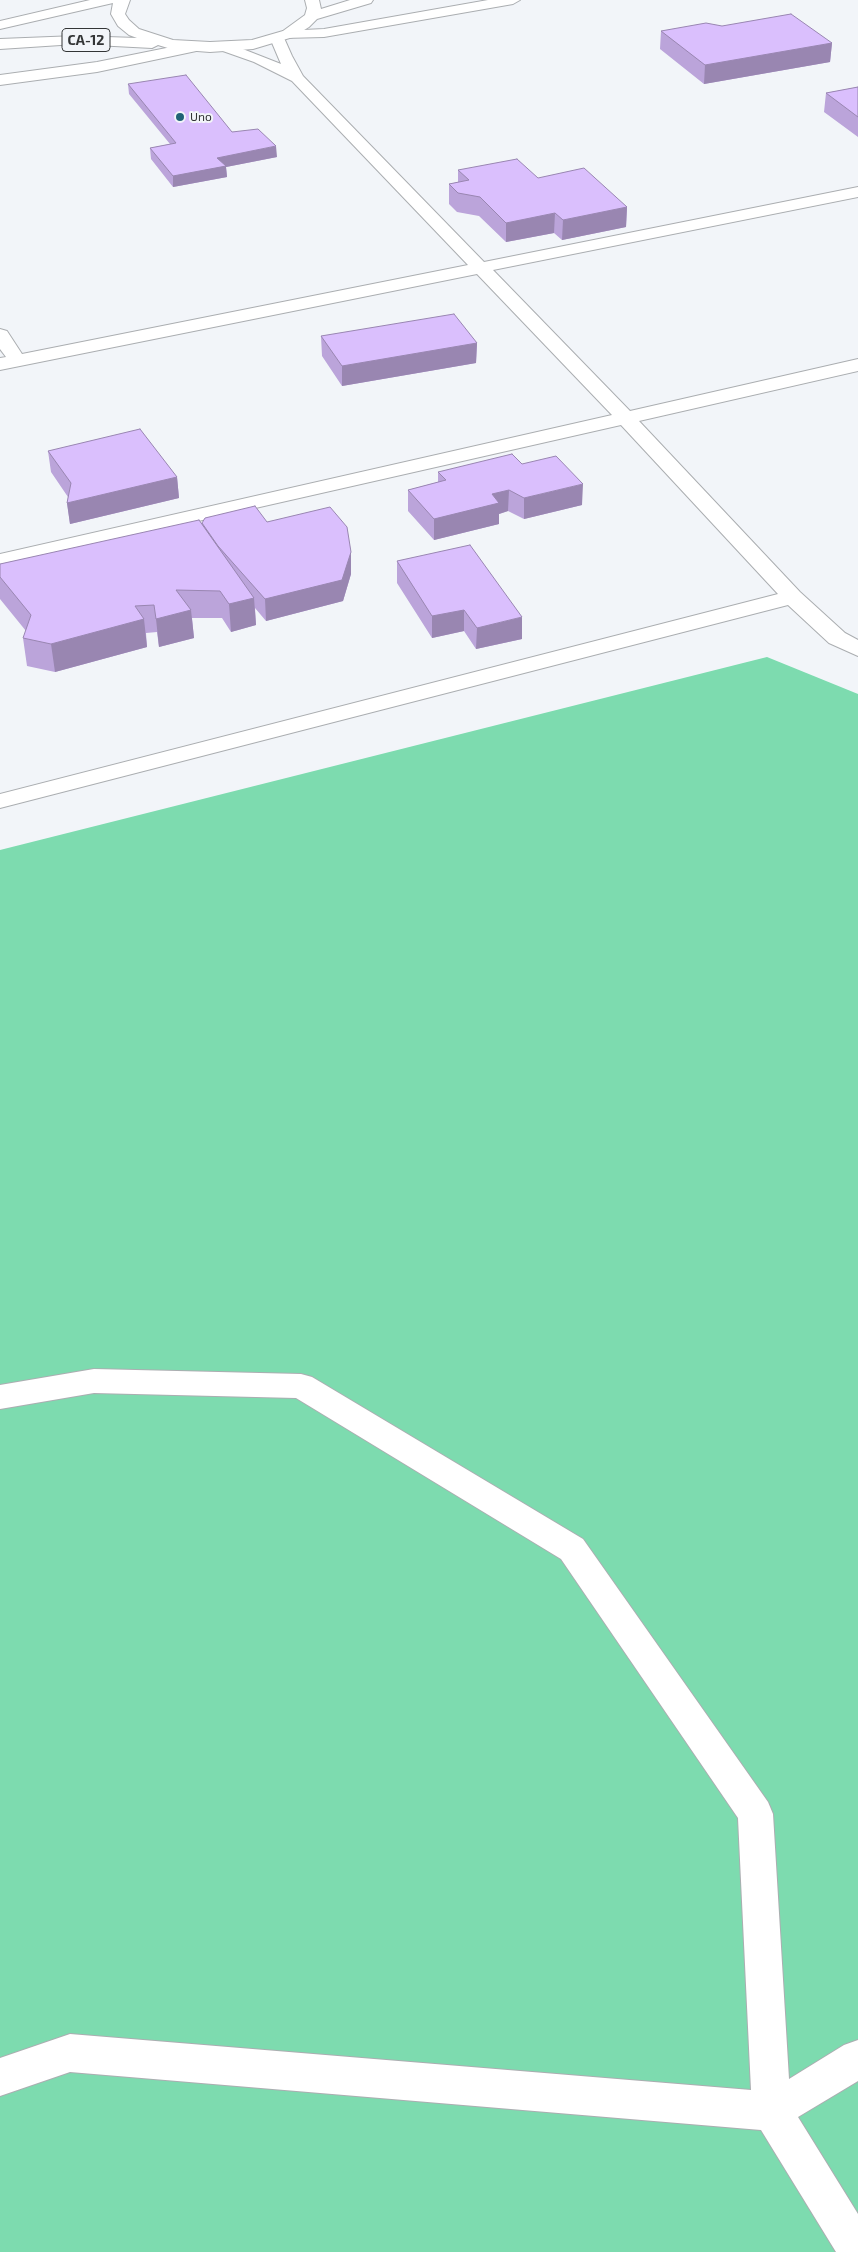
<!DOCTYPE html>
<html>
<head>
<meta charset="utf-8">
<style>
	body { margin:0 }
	canvas { display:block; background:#f2f5f9 }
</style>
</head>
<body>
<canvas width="858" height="2252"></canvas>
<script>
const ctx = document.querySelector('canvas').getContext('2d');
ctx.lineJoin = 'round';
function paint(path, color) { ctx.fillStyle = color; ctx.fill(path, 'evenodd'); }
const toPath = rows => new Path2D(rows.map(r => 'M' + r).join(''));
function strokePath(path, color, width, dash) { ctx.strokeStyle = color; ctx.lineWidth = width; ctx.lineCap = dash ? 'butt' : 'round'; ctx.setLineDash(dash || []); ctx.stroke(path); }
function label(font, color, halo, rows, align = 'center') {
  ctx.font = font + ' "Exo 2",sans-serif'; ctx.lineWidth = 4; ctx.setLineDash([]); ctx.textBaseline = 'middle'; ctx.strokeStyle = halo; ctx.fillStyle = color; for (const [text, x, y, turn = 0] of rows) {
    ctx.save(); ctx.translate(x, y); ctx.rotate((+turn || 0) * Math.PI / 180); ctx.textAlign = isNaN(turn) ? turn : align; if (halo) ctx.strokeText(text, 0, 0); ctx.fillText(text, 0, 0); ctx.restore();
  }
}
const forest = toPath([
	[767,657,858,694,858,2252,0,2252,0,850]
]);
const street = toPath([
	[488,0,520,0,513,4,324,37,284,38,292,56,303,76,484,262,858,187,858,197,493,270,630,411,858,359,858,371,639,421,800,592,845,633,858,640,858,656,829,643,788,605,0,808,0,794,778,594,621,425,0,566,0,554,612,415,477,274,0,370,0,358,6,357,0,349,0,329,7,331,22,354,468,265,292,81,254,62,220,50,217,47,220,44,225,42,230,44,281,64,270,38,272,35,281,34,283,31,324,29,488,0],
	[94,1369,301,1374,312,1377,583,1539,768,1802,773,1814,789,2079,844,2045,858,2040,858,2081,798,2117,858,2214,858,2252,836,2252,761,2130,70,2072,0,2096,0,2058,70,2034,751,2090,738,1818,561,1559,296,1398,94,1393,0,1409,0,1385,94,1369]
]);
const secondary = toPath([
	[196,42,201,44,204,47,201,50,97,72,0,85,0,75,97,62,196,42]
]);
const highway = toPath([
	[90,0,130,0,125,14,129,20,139,29,173,40,210,42,252,40,283,31,305,15,307,8,305,0,319,0,321,9,350,0,373,0,371,3,317,19,309,27,293,37,253,49,210,52,171,49,158,45,152,48,76,44,0,49,0,39,76,36,137,38,129,35,118,26,111,14,113,3,0,29,0,21,90,0]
]);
const wall = toPath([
	[661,31,832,43,830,62,704,84,660,49],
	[128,84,232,132,277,157,226,167,227,177,173,187,151,159,150,148,170,144,129,94],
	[858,87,858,137,824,112,826,93],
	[458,170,538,178,627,207,626,227,562,240,554,233,506,242,479,216,457,212,449,204,449,184,458,182],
	[321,336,477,343,476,363,342,386,322,356],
	[48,451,177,477,179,498,70,524,67,503,68,497,51,472],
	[438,472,582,505,524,519,508,511,499,514,499,524,434,540,408,511,408,490,438,482],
	[267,522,351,574,343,601,266,621,255,608,256,625,231,632,222,618,192,618,194,638,159,647,157,632,146,633,147,647,55,672,27,666,23,638,26,631,0,599,0,564,202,523],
	[397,561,522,639,476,649,464,631,432,638,397,583]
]);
const shadedWall = toPath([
	[832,43,830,62,704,84,705,65],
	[276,146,277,157,226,167,227,177,173,187,173,176,217,158],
	[627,207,626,227,562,240,563,220],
	[555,213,554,233,506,242,506,223],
	[477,343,476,363,342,386,342,366],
	[177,477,179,498,70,524,67,503],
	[583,484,582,505,524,519,524,498],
	[509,490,508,511,499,514,499,524,434,540,434,519,492,494],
	[351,552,351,574,343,601,266,621,265,599],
	[254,598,256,625,231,632,229,604],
	[191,610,194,638,159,647,156,619],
	[464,610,464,631,432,638,432,616],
	[522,617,522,639,476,649,477,628],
	[144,619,147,647,55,672,51,644]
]);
const building = toPath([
	[791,14,832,43,705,65,661,31,706,23,722,26,791,14],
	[186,75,232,132,258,129,276,146,217,158,226,166,173,176,150,148,176,143,128,84,186,75],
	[858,87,858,117,826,93,858,87],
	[517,159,538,178,584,168,627,207,563,220,555,213,506,223,480,197,458,193,449,184,469,180,458,170,517,159],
	[454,314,477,343,342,366,321,336,454,314],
	[140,429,177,477,67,503,71,483,48,451,140,429],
	[512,454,522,464,556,456,583,484,524,498,509,490,492,494,499,503,434,519,408,490,446,480,438,472,512,454],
	[255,506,267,522,330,507,347,527,351,552,342,580,265,599,218,546,202,523,205,518,255,506],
	[199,520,254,598,229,604,220,591,176,590,191,610,156,619,154,605,135,606,144,619,51,644,23,638,31,615,0,577,0,564,199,520],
	[470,545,522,617,477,628,464,610,432,616,397,561,470,545]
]);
const markers = [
	[180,117,5,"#206276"]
];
const farPoinames = [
	["Uno",190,117]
];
const shields = [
	[86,40,48]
];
const shieldNames = [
	["CA-12",86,40]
];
paint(forest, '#7ddbaf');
strokePath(street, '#abaeb1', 2);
strokePath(secondary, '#abaeb1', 2);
strokePath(highway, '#abaeb1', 2);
paint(street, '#fff');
paint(secondary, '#fff');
paint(highway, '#fff');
paint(wall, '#bba4da');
paint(shadedWall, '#9986b1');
paint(building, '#dabffd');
strokePath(building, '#9986b1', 1);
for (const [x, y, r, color] of markers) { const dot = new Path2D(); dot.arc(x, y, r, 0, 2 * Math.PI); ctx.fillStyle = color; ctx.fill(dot); strokePath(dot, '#f2f5f9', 2); }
label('12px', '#333536', '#f2f5f9', farPoinames, 'left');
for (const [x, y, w] of shields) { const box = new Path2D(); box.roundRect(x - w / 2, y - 11.5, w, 23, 4); ctx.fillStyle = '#f2f5f9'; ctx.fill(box); strokePath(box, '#333536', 1); }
label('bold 14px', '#333536', null, shieldNames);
</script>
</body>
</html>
